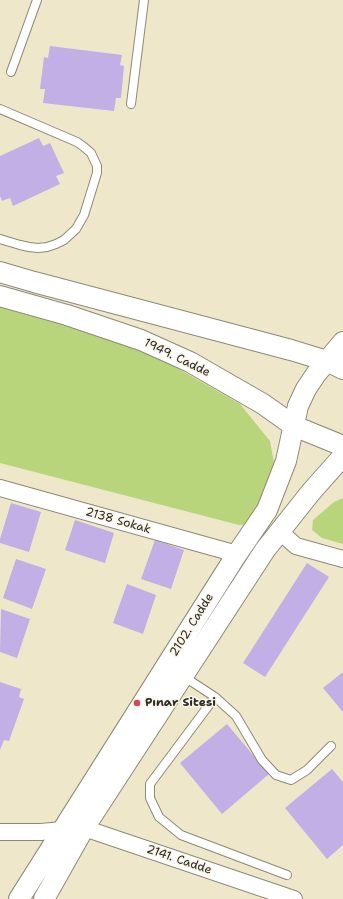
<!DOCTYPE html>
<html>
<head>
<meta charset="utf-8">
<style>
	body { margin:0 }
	canvas { display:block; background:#efe7c9 }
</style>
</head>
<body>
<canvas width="343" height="899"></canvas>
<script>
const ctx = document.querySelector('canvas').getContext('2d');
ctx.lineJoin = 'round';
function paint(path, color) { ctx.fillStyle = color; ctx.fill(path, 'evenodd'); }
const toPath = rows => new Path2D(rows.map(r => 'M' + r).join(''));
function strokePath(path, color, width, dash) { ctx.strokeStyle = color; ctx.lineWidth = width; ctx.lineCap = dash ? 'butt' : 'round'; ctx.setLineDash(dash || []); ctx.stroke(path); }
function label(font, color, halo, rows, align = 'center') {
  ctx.font = font + ' "Shantell Sans",sans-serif'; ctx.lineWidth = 3; ctx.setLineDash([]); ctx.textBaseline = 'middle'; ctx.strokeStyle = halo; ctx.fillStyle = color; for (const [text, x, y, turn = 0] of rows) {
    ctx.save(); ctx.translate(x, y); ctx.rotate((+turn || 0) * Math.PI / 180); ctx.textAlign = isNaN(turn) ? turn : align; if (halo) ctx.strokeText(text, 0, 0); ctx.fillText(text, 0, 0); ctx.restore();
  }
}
const green = toPath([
	[0,302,113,338,170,364,240,404,270,441,275,468,255,524,239,525,0,463],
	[343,498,343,544,322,538,312,530,313,520,334,502]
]);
const building = toPath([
	[50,46,122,55,120,65,124,66,121,98,116,98,114,111,43,103,45,89,40,89,44,57,48,58],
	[39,138,43,146,50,143,64,173,56,176,60,184,13,206,10,198,2,201,0,196,0,156],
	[11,503,41,512,29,552,0,543,0,539],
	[75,520,114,533,105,563,65,550],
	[155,540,184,550,171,589,141,579],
	[16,559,46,569,32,609,3,598],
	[307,563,329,577,265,677,243,663],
	[127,584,156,595,143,634,113,623],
	[1,609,30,619,17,658,0,652],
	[343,672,343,712,323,688],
	[0,682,21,689,19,697,24,699,9,741,4,740,0,750],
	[227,724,269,774,222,814,180,763],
	[332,769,343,782,343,845,327,859,285,808]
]);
const service = toPath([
	[11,72,37,0],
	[131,104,144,0],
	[0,109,77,142,84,147,91,153,97,166,97,173,84,215,76,229,64,240,56,244,47,247,38,248,29,247,20,245,0,239],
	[183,676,215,697,236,716,262,760,276,775,291,780,307,770,331,746],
	[215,697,150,784,150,798,159,817,181,835,287,875]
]);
const minor = toPath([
	[0,488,237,554],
	[279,531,296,546,343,559],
	[0,832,41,832,84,828,294,899]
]);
const tertiary = toPath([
	[0,272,34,282,291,350,327,361,343,369],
	[0,296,67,315,141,340,190,362,263,404,294,426,343,446],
	[19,899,237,554,267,510,286,461,298,406,306,389,316,374,343,342],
	[44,899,84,828,265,550,311,492,343,456]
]);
const markers = [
	[137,703,4,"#d1495b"]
];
const streetNames = [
	["1949. Cadde",177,358,26],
	["2138 Sokak",118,521,16],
	["2102. Cadde",192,625,-58],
	["2141. Cadde",179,860,19]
];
const poiNames = [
	["Pınar Sitesi",145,703]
];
paint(green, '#b9d57b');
paint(building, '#c1afe5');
strokePath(service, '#8d897a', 10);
strokePath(minor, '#8d897a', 18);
strokePath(tertiary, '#8d897a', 22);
strokePath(service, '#fff', 8);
strokePath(minor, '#fff', 16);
strokePath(tertiary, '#fff', 20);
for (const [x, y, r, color] of markers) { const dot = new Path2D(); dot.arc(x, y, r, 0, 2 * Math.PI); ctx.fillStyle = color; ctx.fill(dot); strokePath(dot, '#fcf5e5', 1.5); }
label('12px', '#2b2b2b', '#fcf5e5', streetNames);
label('bold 12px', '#2b2b2b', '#fcf5e5', poiNames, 'left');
</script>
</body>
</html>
